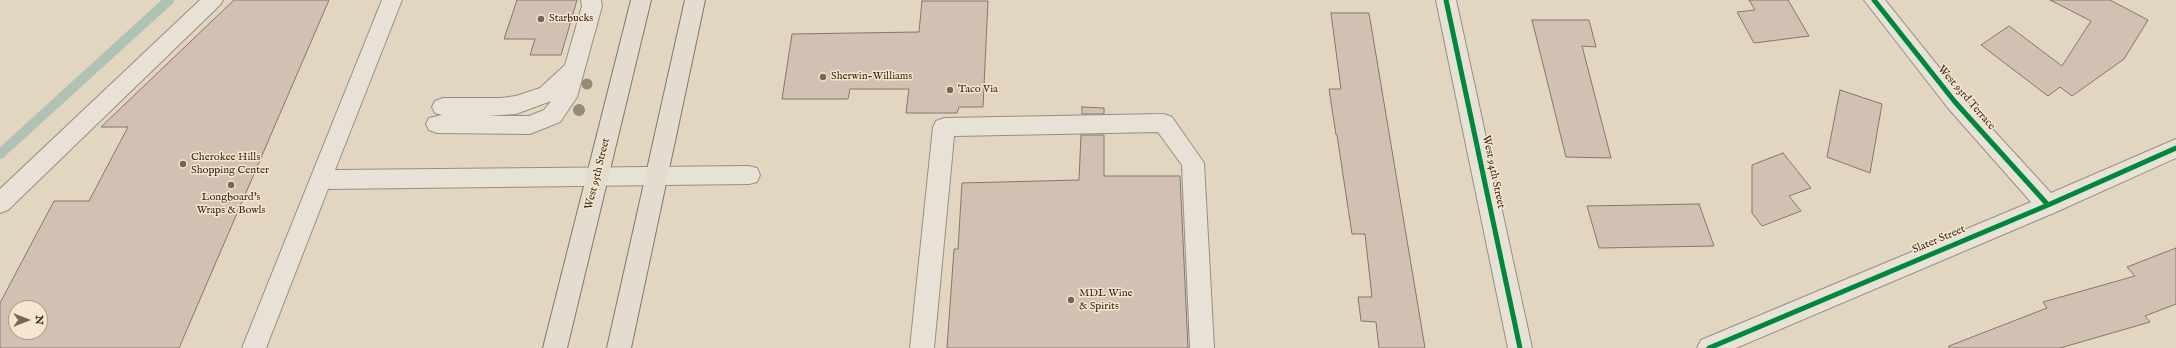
<!DOCTYPE html>
<html>
<head>
<meta charset="utf-8">
<style>
	body { margin:0 }
	#map { position:relative; width:2176px; height:348px; overflow:hidden; background:#e2d6c0; font-family:"IM FELL English",serif }
	canvas { display:block }
	.north { position:absolute; left:8px; top:300px; width:40px; height:40px; box-sizing:border-box; background:#f5e6cd; border:1px solid #aa9a87; border-radius:50%; rotate:90deg; font-size:11px; font-weight:700; line-height:16px; text-align:center; color:#3a291e }
	.north::after { content:''; display:block; margin:auto; width:14px; height:18px; background:#756657; clip-path:polygon(50% 0,100% 100%,50% 72%,0 100%) }
</style>
</head>
<body>
<div id="map">
<canvas width="2176" height="348"></canvas>
<div class="north">N</div>
</div>
<script>
const ctx = document.querySelector('canvas').getContext('2d');
ctx.lineJoin = 'round';
const toPath = rows => new Path2D(rows.map(r => 'M' + r).join(''));
function strokePath(path, color, width, dash) { ctx.strokeStyle = color; ctx.lineWidth = width; ctx.lineCap = dash ? 'butt' : 'round'; ctx.setLineDash(dash || []); ctx.stroke(path); }
function paint(path, color) { ctx.fillStyle = color; ctx.fill(path, 'evenodd'); }
function label(font, color, halo, rows, align = 'center') {
  ctx.font = font + ' "IM FELL English",serif'; ctx.lineWidth = 3; ctx.setLineDash([]); ctx.textBaseline = 'middle'; ctx.strokeStyle = halo; ctx.fillStyle = color; for (const [text, x, y, turn = 0] of rows) {
    ctx.save(); ctx.translate(x, y); ctx.rotate((+turn || 0) * Math.PI / 180); ctx.textAlign = isNaN(turn) ? turn : align; if (halo) ctx.strokeText(text, 0, 0); ctx.fillText(text, 0, 0); ctx.restore();
  }
}
const stream = toPath([
	[0,154,169,0]
]);
const building = toPath([
	[234,0,329,0,179,348,0,348,0,303,54,201,89,201,128,127,101,127,234,0],
	[16,308,40,308,40,332,16,332,16,308],
	[517,0,577,0,561,55,530,55,535,39,504,39,517,0],
	[1749,0,1788,0,1809,36,1754,43,1737,12,1755,10,1749,0],
	[2050,0,2110,0,2148,20,2124,59,2072,96,2060,87,2048,96,1981,45,2009,26,2062,66,2091,21,2050,0],
	[922,1,988,1,983,107,959,107,957,113,906,113,909,89,850,89,848,99,782,99,792,34,919,32,922,1],
	[1331,13,1369,13,1425,348,1379,348,1376,322,1361,321,1358,297,1372,297,1365,234,1352,234,1337,135,1336,135,1329,89,1341,89,1331,13],
	[1532,20,1589,20,1596,47,1582,46,1611,158,1566,157,1532,20],
	[1840,90,1882,104,1870,173,1827,157,1840,90],
	[1082,107,1104,108,1104,114,1082,114,1082,107],
	[1081,135,1104,135,1104,176,1180,176,1188,348,947,348,954,249,958,249,962,183,1079,180,1081,135],
	[1783,153,1811,188,1789,196,1801,211,1762,226,1752,213,1752,165,1783,153],
	[1699,204,1714,246,1599,248,1587,206,1699,204],
	[2176,248,2176,304,2145,316,2150,322,2060,348,1949,348,1949,346,2047,308,2043,302,2135,276,2127,267,2176,248]
]);
const minor = toPath([
	[200,0,223,0,220,5,8,210,0,213,0,189,200,0],
	[382,0,402,0,335,170,749,166,757,168,760,175,757,182,749,184,328,189,266,348,242,348,382,0],
	[581,0,601,0,602,6,577,97,560,122,530,134,437,133,429,130,426,124,429,118,442,115,435,113,432,107,435,101,443,98,501,98,516,96,540,88,565,65,582,6,581,0],
	[551,101,544,110,529,116,487,116,516,114,551,101],
	[1436,0,1456,0,1532,348,1508,348,1436,0],
	[1864,0,1885,0,1962,96,2051,193,2176,139,2176,158,2056,212,1736,348,1697,348,1701,340,2031,202,1948,108,1864,0],
	[1164,114,1172,117,1204,163,1214,348,1190,348,1182,165,1158,132,954,136,934,348,910,348,933,127,936,121,944,118,1164,114]
]);
const major = toPath([
	[631,0,651,0,567,348,543,348,631,0],
	[685,0,705,0,631,348,607,348,685,0]
]);
const cycleway = toPath([
	[1446,0,1520,348],
	[1874,0,1955,102,2048,205],
	[1709,348,2048,205,2176,148]
]);
const trees = [
	[587,84,5.5],
	[579,110,6]
];
const markers = [
	[541,19,4,"#756657"],
	[823,77,4,"#756657"],
	[950,90,4,"#756657"],
	[183,164,4,"#756657"],
	[231,185,4,"#756657"],
	[1071,300,4,"#756657"]
];
const poiNames = [
	["Starbucks",549,19],
	["Sherwin-Williams",831,77],
	["Taco Via",958,90],
	["Cherokee Hills",191,158],
	["Shopping Center",191,171],
	["Longboard's",231,198,"center"],
	["Wraps & Bowls",231,211,"center"],
	["MDL Wine",1079,294],
	["& Spirits",1079,307]
];
const streetNames = [
	["West 93rd Terrace",1966,98,49],
	["West 94th Street",1493,172,78],
	["West 95th Street",598,174,-76],
	["Slater Street",1939,240,-23]
];
strokePath(stream, '#b0c2b4', 10);
paint(building, '#d2c1b3');
strokePath(building, '#81786c', 1);
strokePath(minor, '#988f82', 2);
strokePath(major, '#81786c', 2);
paint(minor, '#e7e1d6');
paint(major, '#e3dccf');
strokePath(cycleway, '#00873e', 5);
ctx.fillStyle = '#978b76';
for (const [x, y, r] of trees) { ctx.beginPath(); ctx.arc(x, y, r, 0, 2 * Math.PI); ctx.fill(); }
for (const [x, y, r, color] of markers) { const dot = new Path2D(); dot.arc(x, y, r, 0, 2 * Math.PI); ctx.fillStyle = color; ctx.fill(dot); strokePath(dot, '#f5e6cd', 1.5); }
label('11px', '#3a291e', '#f5e6cd', poiNames, 'left');
label('11px', '#3a291e', '#f5e6cd', streetNames);
</script>
</body>
</html>
